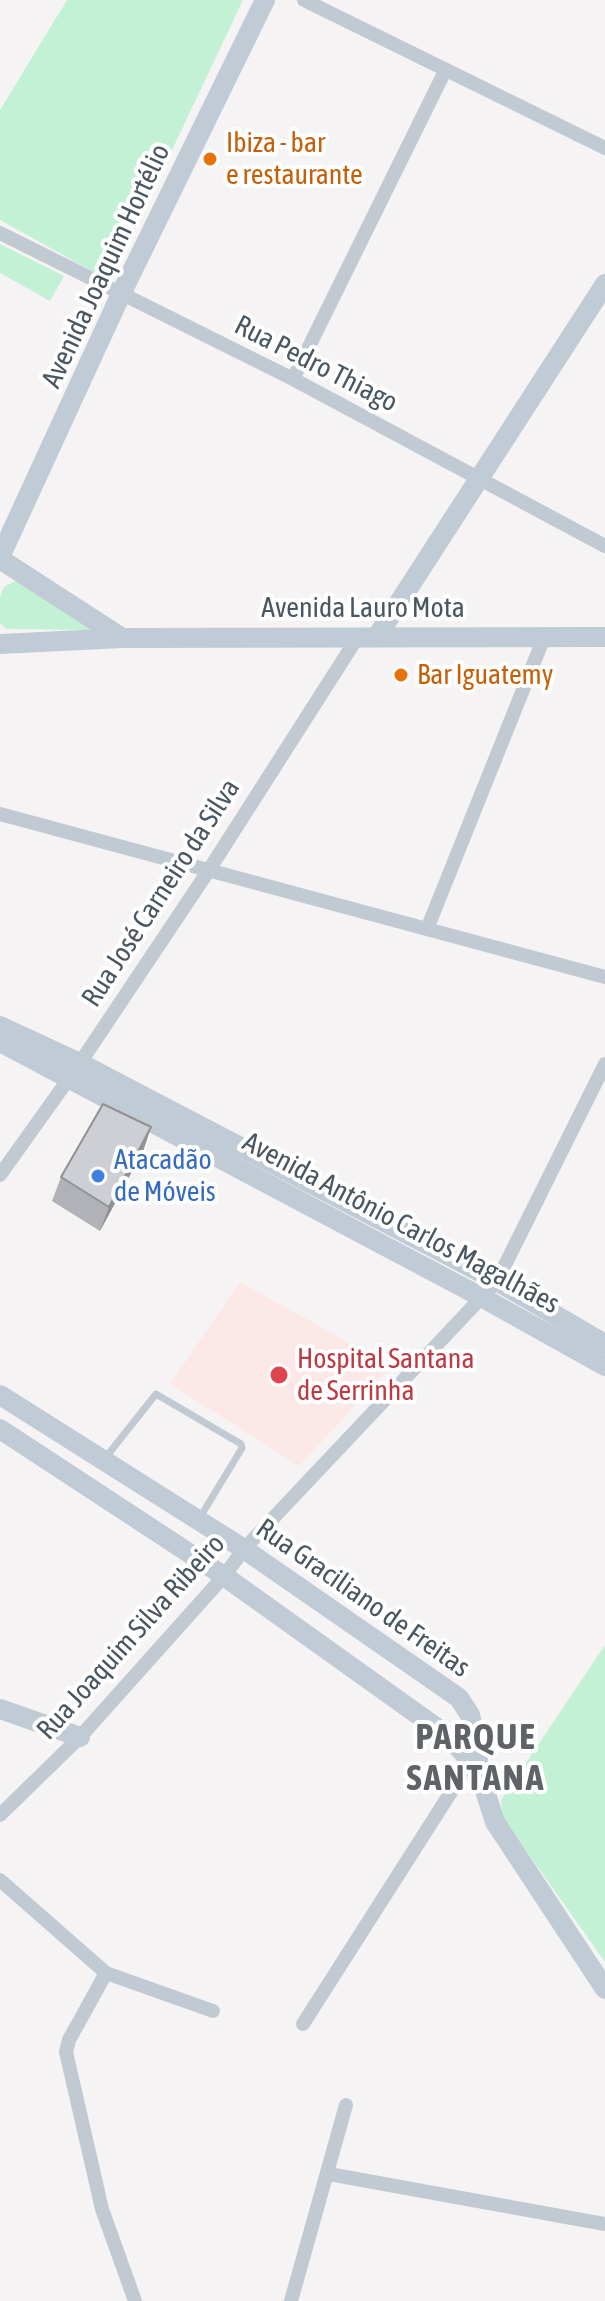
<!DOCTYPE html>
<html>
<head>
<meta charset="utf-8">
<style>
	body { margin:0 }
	canvas { display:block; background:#f5f3f3 }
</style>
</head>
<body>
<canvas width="605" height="2301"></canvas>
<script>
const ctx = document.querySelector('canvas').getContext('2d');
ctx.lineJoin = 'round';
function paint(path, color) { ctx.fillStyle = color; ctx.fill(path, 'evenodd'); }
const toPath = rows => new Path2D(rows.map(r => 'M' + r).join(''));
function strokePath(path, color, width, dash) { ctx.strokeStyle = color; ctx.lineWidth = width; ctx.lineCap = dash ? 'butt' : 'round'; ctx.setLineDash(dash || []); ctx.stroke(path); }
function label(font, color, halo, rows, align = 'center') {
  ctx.font = font + ' "Asap Condensed",sans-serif'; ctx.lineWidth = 8; ctx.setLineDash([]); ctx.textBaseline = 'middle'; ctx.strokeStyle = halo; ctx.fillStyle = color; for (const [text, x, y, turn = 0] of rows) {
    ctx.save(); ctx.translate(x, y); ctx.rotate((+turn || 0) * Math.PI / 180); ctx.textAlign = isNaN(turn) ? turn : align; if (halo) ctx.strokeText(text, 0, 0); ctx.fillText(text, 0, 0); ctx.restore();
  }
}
const medical = toPath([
	[240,1282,391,1366,299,1466,170,1384]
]);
const green = toPath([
	[67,0,243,0,110,281,0,220,0,110],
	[0,244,64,276,50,301,0,273],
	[15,581,19,582,95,630,6,629,0,623,0,597,4,587],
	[605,1645,605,1962,503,1818,501,1800]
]);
const lane = toPath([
	[106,1457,156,1394,241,1444,242,1448,199,1519]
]);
const street = toPath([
	[304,0,605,148],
	[0,233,293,379,605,546],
	[293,379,445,71],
	[0,814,605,977],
	[427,929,545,635],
	[0,1175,80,1063,209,870,359,635],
	[0,1815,80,1737,224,1576,244,1549,497,1281,605,1064],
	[0,1880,106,1973,69,2040,66,2052,102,2209,135,2301],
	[106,1973,213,2011],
	[303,2024,474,1756],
	[329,2174,605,2224],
	[291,2301,346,2105]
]);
const secondary = toPath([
	[0,557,121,294,265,0],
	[0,559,122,638],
	[378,635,605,284],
	[0,644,122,638,605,637],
	[0,1026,80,1063,497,1281,605,1344],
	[0,1042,483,1298,605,1366],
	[0,1395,244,1549,459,1698,470,1715,478,1749,478,1769,495,1822,605,1989],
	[0,1429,224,1576,448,1736,478,1769],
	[0,1709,80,1737]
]);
const wall = toPath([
	[151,1127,143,1151,100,1231,52,1201,61,1177]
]);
const shadedWall = toPath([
	[151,1127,143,1151,100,1231,109,1207]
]);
const building = toPath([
	[103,1104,151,1127,109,1207,61,1177,103,1104]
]);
const markers = [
	[210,159,8,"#e8710a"],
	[401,675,8,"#e8710a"],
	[98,1176,8,"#3f7fe0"],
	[279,1375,10,"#e0444e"]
];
const foodNames = [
	["Ibiza - bar",226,143],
	["e restaurante",226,175],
	["Bar Iguatemy",417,675]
];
const streetNames = [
	["Avenida Joaquim Hortélio",106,266,-65],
	["Rua Pedro Thiago",316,364,27],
	["Avenida Lauro Mota",363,608],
	["Rua José Carneiro da Silva",161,893,-57],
	["Avenida Antônio Carlos Magalhães",401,1223,28],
	["Rua Graciliano de Freitas",363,1598,35],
	["Rua Joaquim Silva Ribeiro",131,1637,-48]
];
const shopNames = [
	["Atacadão",114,1160],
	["de Móveis",114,1192]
];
const healthNames = [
	["Hospital Santana",297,1359],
	["de Serrinha",297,1391]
];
const districtNames = [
	["PARQUE",476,1738],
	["SANTANA",476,1779]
];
paint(medical, '#fce8e6');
paint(green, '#c3f1d5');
strokePath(lane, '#c1cad2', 7);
strokePath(street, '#c1cad2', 14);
strokePath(secondary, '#c1cbd6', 20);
paint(wall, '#b0b2b7');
paint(shadedWall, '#909195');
paint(building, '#cdcfd5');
strokePath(building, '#909195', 2);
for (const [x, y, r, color] of markers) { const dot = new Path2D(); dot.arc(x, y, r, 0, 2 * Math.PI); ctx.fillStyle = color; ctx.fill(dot); strokePath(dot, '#fff', 3); }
label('28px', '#c56008', '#fff', foodNames, 'left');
label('28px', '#4a5661', '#fff', streetNames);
label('28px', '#366cbe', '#fff', shopNames, 'left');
label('28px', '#be3a42', '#fff', healthNames, 'left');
ctx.letterSpacing = '2px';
label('bold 36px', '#5f6368', '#fff', districtNames);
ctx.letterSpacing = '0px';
</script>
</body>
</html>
